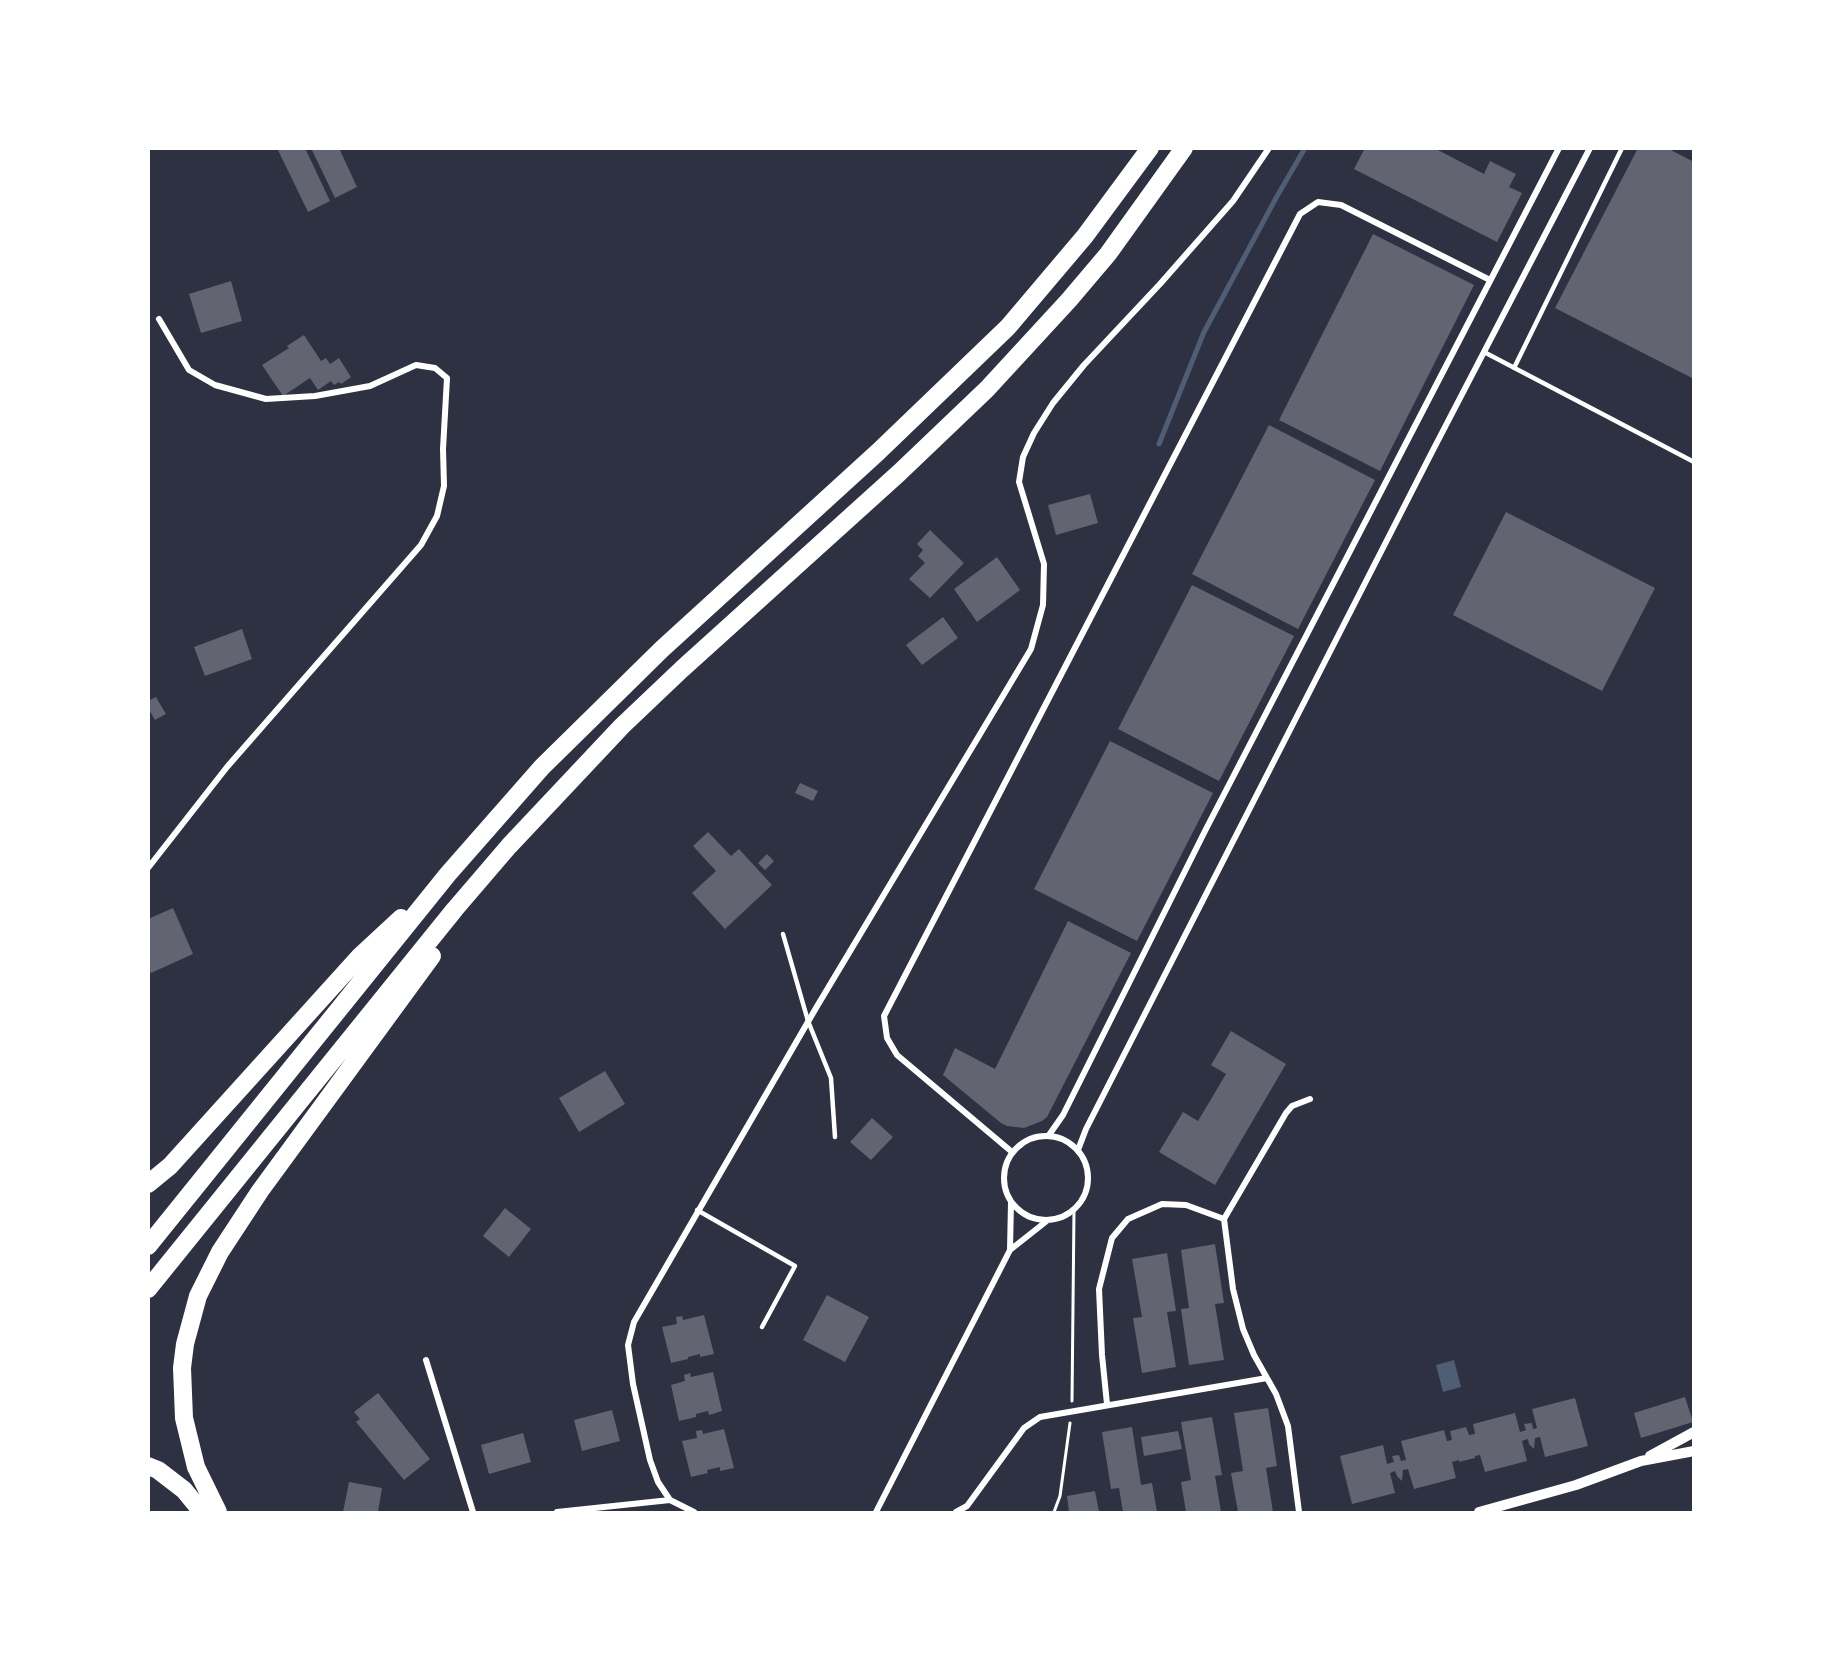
<!DOCTYPE html>
<html>
<head>
<meta charset="utf-8">
<style>
	body { margin:0 }
	#map { position:relative; width:1842px; height:1661px; overflow:hidden; background:#2d3142; font-family:"Titillium Web",sans-serif }
	canvas { display:block }
	.frame { position:absolute; inset:0; border:150px solid #fff; pointer-events:none }
</style>
</head>
<body>
<div id="map">
<canvas width="1842" height="1661"></canvas>
<div class="frame"></div>
</div>
<script>
const ctx = document.querySelector('canvas').getContext('2d');
ctx.lineJoin = 'round';
function paint(path, color) { ctx.fillStyle = color; ctx.fill(path, 'evenodd'); }
const toPath = rows => new Path2D(rows.map(r => 'M' + r).join(''));
function strokePath(path, color, width, dash) { ctx.strokeStyle = color; ctx.lineWidth = width; ctx.lineCap = dash ? 'butt' : 'round'; ctx.setLineDash(dash || []); ctx.stroke(path); }
const water = toPath([
	[1454,1360,1461,1387,1443,1392,1436,1365]
]);
const stream = toPath([
	[1159,444,1204,332,1276,198,1305,148]
]);
const building = toPath([
	[277,148,305,148,330,201,308,212],
	[311,148,339,148,357,187,335,198],
	[1365,148,1434,148,1484,174,1490,161,1516,174,1509,187,1522,193,1497,242,1354,169],
	[1638,148,1667,148,1694,162,1694,379,1555,308],
	[1373,234,1474,285,1380,471,1279,420],
	[231,281,242,321,201,333,189,294],
	[304,335,321,361,326,358,330,364,339,358,351,377,341,384,339,382,334,385,331,381,318,390,310,378,283,396,262,365,289,348,287,346],
	[1269,425,1375,480,1298,629,1192,574],
	[1090,494,1098,523,1056,535,1048,505],
	[1506,512,1655,588,1602,691,1453,615],
	[930,530,964,563,930,598,909,579,925,563,918,556,923,550,917,544],
	[997,557,1020,590,977,622,954,589],
	[1192,585,1294,636,1219,781,1118,729],
	[943,617,958,638,922,665,906,645],
	[242,629,252,659,205,676,194,647],
	[156,697,166,714,155,720,148,708,148,701],
	[1110,741,1213,793,1137,941,1034,889],
	[800,783,818,791,813,801,795,793],
	[708,832,731,856,739,849,772,885,725,929,692,893,716,871,693,846],
	[767,854,774,861,765,870,758,863],
	[173,908,193,954,151,973,148,968,148,919],
	[1068,921,1131,953,1047,1117,1042,1121,1024,1128,1007,1126,1001,1123,943,1075,955,1048,995,1069],
	[1231,1031,1286,1064,1215,1185,1159,1152,1183,1112,1198,1121,1226,1074,1211,1065],
	[605,1071,625,1104,579,1132,559,1098],
	[872,1118,893,1137,871,1160,850,1142],
	[505,1208,531,1229,509,1257,483,1236],
	[1215,1244,1224,1303,1215,1304,1224,1360,1189,1365,1181,1309,1189,1308,1181,1250],
	[1167,1253,1176,1311,1167,1312,1176,1367,1142,1373,1133,1318,1142,1317,1132,1259],
	[827,1295,869,1317,845,1362,803,1340],
	[704,1315,714,1354,700,1357,700,1354,688,1357,688,1359,671,1363,662,1327,677,1324,676,1317,682,1316,683,1320],
	[713,1372,722,1411,709,1415,708,1411,696,1414,696,1417,679,1421,671,1385,685,1381,684,1375,690,1373,691,1377],
	[378,1393,430,1459,404,1480,356,1422,360,1419,354,1412],
	[1685,1397,1693,1422,1641,1438,1634,1413],
	[1575,1398,1588,1446,1545,1457,1540,1437,1535,1438,1534,1449,1529,1444,1528,1439,1522,1441,1527,1461,1485,1472,1480,1455,1475,1456,1475,1458,1459,1462,1459,1460,1452,1462,1456,1478,1414,1489,1408,1469,1403,1470,1402,1481,1397,1476,1395,1471,1390,1473,1395,1493,1352,1504,1340,1456,1383,1445,1387,1464,1394,1462,1392,1456,1399,1455,1401,1461,1406,1460,1401,1441,1444,1430,1447,1441,1452,1440,1450,1431,1466,1427,1469,1435,1475,1434,1473,1424,1515,1413,1520,1432,1526,1430,1524,1424,1532,1423,1533,1429,1537,1428,1532,1409],
	[1268,1408,1277,1466,1266,1468,1273,1512,1238,1512,1231,1473,1243,1471,1234,1413],
	[612,1410,620,1441,582,1451,574,1420],
	[1212,1417,1222,1475,1215,1476,1221,1512,1186,1512,1181,1482,1191,1480,1181,1422],
	[1132,1427,1141,1485,1152,1483,1157,1512,1123,1512,1119,1488,1111,1489,1102,1432],
	[724,1429,734,1468,720,1471,720,1467,707,1470,708,1473,691,1477,682,1441,697,1438,696,1431,702,1430,703,1434],
	[1178,1431,1182,1449,1144,1456,1141,1437],
	[523,1433,531,1462,489,1474,481,1445],
	[349,1482,382,1488,378,1512,343,1512],
	[1095,1491,1099,1512,1069,1512,1067,1496]
]);
const path = toPath([
	[1072,1401,1074,1210],
	[1054,1512,1060,1496,1070,1423]
]);
const service = toPath([
	[1484,352,1694,462],
	[1514,368,1622,148],
	[783,934,808,1021,831,1078,835,1137],
	[697,1210,795,1266,762,1327]
]);
const minor = toPath([
	[148,868,227,767,421,545,437,516,444,486,443,449,447,378,435,368,416,365,370,386,315,396,266,399,215,385,189,370,159,319],
	[1049,1135,1063,1115,1205,831,1559,148],
	'1004 1178a42 42 0 1 1 84 0a42 42 0 1 1-84 0Z',
	[1078,1150,1086,1129,1432,452,1590,148],
	[1012,1152,897,1055,887,1038,884,1016,1300,214,1318,202,1341,205,1490,280],
	[1010,1250,1048,1220],
	[426,1360,473,1512],
	[1107,1404,1102,1355,1099,1289,1112,1238,1128,1219,1162,1204,1186,1205,1224,1219],
	[557,1512,670,1500],
	[694,1512,670,1500,658,1482,650,1460,633,1384,628,1345,634,1322,816,1008,1031,649,1043,605,1044,564,1019,482,1023,457,1034,433,1053,403,1084,365,1160,284,1233,201,1269,148],
	[876,1512,1010,1250,1011,1202],
	[956,1512,967,1506,1024,1428,1040,1417,1267,1378],
	[1299,1512,1288,1426,1276,1394,1254,1355,1243,1329,1233,1289,1224,1219,1286,1113,1292,1106,1310,1099]
]);
const tertiary = toPath([
	[1650,1456,1694,1432],
	[1479,1512,1576,1485,1641,1461,1694,1451]
]);
const motorway = toPath([
	[148,1184,170,1166,360,956,401,918],
	[148,1246,448,874,542,767,662,649,878,452,1008,327,1085,236,1150,148],
	[148,1289,455,909,509,846,622,726,682,669,899,473,987,389,1069,300,1108,254,1184,148],
	[148,1466,158,1470,184,1490,202,1512],
	[218,1512,196,1467,184,1418,182,1368,185,1344,198,1296,220,1252,260,1191,432,956]
]);
paint(water, '#4f5d75');
strokePath(stream, '#4f5d75', 5);
paint(building, '#626471');
strokePath(path, '#fff', 3);
strokePath(service, '#fff', 4.5);
strokePath(minor, '#fff', 6);
strokePath(tertiary, '#fff', 10);
strokePath(motorway, '#fff', 18);
</script>
</body>
</html>
